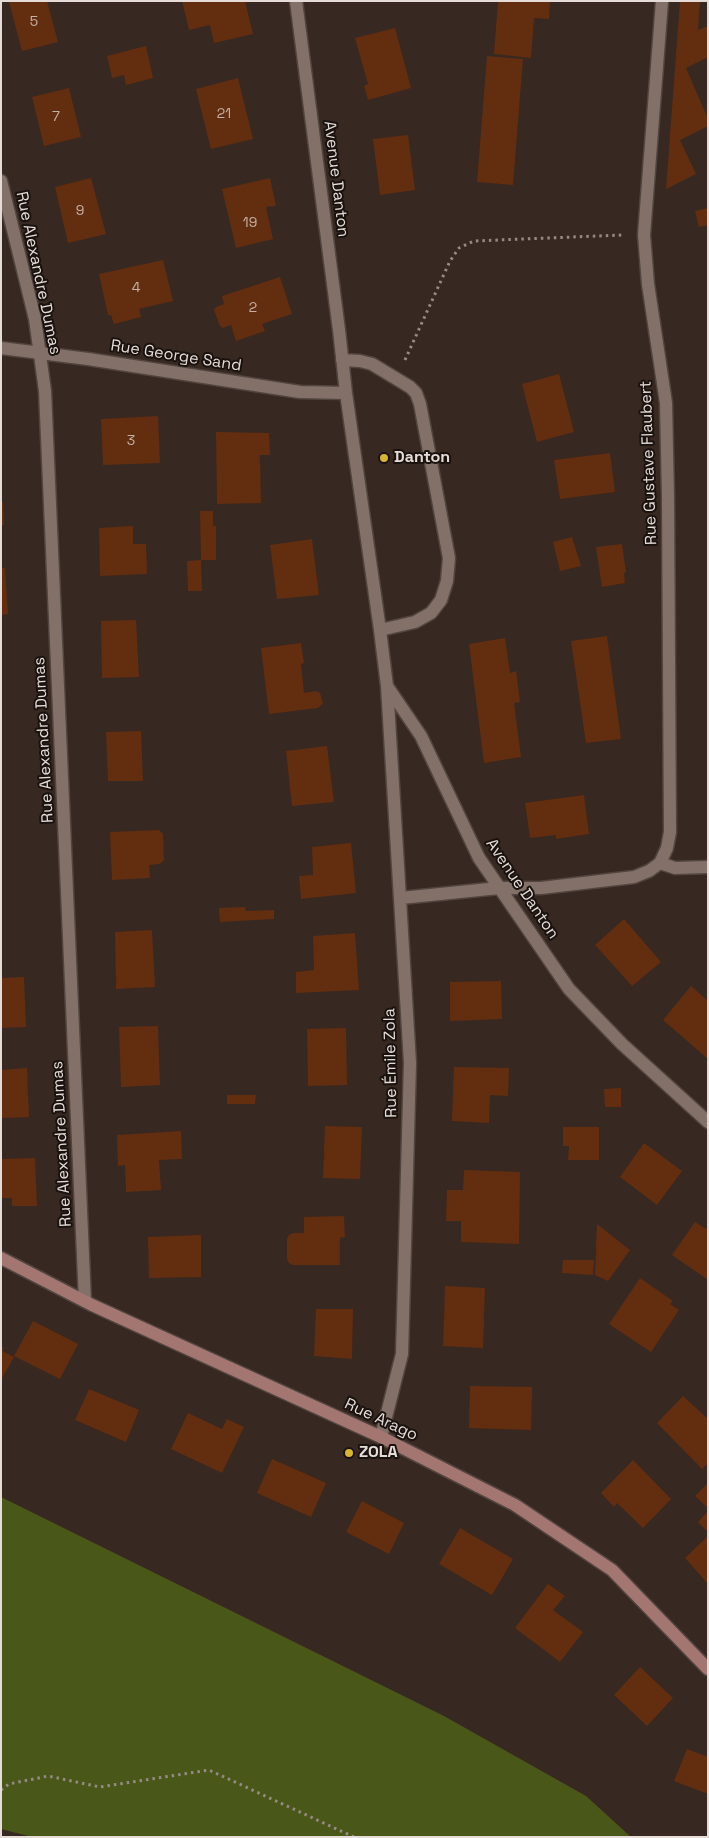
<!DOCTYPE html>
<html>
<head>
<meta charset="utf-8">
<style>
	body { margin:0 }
	#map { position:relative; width:709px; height:1838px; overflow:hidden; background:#372821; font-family:"Space Grotesk",sans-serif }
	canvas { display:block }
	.frame { position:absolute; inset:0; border:2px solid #e6dcd7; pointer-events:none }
</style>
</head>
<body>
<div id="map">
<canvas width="709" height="1838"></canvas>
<div class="frame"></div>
</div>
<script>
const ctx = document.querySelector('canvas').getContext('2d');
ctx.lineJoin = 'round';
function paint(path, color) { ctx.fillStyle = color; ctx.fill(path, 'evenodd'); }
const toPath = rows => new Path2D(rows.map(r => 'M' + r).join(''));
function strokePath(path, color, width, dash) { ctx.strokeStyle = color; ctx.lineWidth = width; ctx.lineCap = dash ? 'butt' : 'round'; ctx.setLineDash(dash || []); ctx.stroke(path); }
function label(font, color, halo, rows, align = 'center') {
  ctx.font = font + ' "Space Grotesk",sans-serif'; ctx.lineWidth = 4; ctx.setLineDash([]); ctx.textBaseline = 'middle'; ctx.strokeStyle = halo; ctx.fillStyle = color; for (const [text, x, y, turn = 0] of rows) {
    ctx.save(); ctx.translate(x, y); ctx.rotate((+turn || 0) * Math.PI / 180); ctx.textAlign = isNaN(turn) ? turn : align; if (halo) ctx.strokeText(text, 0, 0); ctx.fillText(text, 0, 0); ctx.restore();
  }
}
const forest = toPath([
	[1,1497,444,1716,586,1796,631,1837,32,1837,1,1829]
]);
const building = toPath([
	[14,1,47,1,58,42,22,51,9,2],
	[182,1,245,1,253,34,214,43,210,25,189,30],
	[498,1,550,1,549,19,534,18,531,58,494,54],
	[680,1,700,1,698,30,708,26,708,57,686,68,708,119,708,126,680,140,696,174,666,189],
	[395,28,411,88,368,100,364,86,368,84,355,38],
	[146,46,153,78,126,85,124,75,112,78,107,56],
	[487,56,523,59,513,185,477,182],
	[238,78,253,139,211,149,196,89],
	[69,88,81,137,44,146,32,97],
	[408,135,415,190,380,195,373,139],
	[91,178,106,234,68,243,55,187],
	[270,178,276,206,266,207,273,239,236,248,222,189],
	[708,208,708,225,699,227,695,211],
	[163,260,173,301,139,309,141,317,114,324,111,315,108,315,99,274],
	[280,277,292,314,262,324,265,331,236,341,231,325,223,328,220,326,214,310,216,307,224,304,222,296],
	[559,374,574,432,537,442,522,384],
	[158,416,160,463,103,465,101,419],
	[216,432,269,433,270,455,260,455,261,503,217,504],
	[610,453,615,492,560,499,554,460],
	[1,502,3,502,4,525,1,525],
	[200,511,213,511,213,526,216,526,216,560,201,560,202,591,188,591,187,561,201,560],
	[133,526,133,544,146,544,147,574,100,576,99,528],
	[572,537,581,566,560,571,553,542],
	[312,539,319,595,277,599,270,545],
	[622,544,626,572,624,573,625,583,602,587,596,547],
	[1,568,5,568,8,614,1,615],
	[136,620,139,677,102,678,101,621],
	[607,636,621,739,586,743,571,641],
	[505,638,510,673,516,671,520,702,514,703,521,757,484,763,469,644],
	[301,643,304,663,301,664,304,693,316,691,320,693,323,703,318,708,269,714,261,648],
	[141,731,143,781,108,781,106,732],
	[327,746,334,802,292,806,286,751],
	[584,795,589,834,556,839,556,835,530,838,525,803],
	[159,830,163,834,164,860,160,864,149,865,150,878,112,880,110,832],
	[351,843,356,893,301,899,299,876,313,875,312,847],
	[245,907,246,911,274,910,274,919,220,922,219,908],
	[624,919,661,962,632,986,595,945],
	[152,930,155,987,116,989,115,932],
	[355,933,359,990,296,993,296,972,314,970,313,936],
	[24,977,26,1027,1,1028,1,978],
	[501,981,502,1019,450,1021,450,982],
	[691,986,708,1001,708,1059,663,1020],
	[158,1026,160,1085,121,1087,119,1027],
	[346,1028,347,1085,308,1086,307,1029],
	[454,1067,509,1068,508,1096,490,1095,489,1123,452,1121],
	[27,1068,29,1117,1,1118,1,1070],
	[621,1088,621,1107,605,1107,604,1089],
	[227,1095,256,1095,255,1104,227,1104],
	[325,1126,362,1127,360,1179,323,1178],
	[563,1127,599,1127,599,1160,568,1160,569,1146,563,1146],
	[181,1131,182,1159,159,1160,161,1190,126,1192,125,1165,118,1166,117,1135],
	[644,1143,682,1171,657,1205,620,1177],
	[35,1158,37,1206,12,1206,12,1198,1,1198,1,1159],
	[464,1170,520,1172,519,1244,461,1242,461,1221,446,1221,447,1190,463,1190],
	[344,1216,345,1237,340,1238,340,1265,293,1265,289,1263,287,1259,287,1239,289,1235,293,1233,304,1233,304,1217],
	[695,1222,708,1230,708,1280,672,1255],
	[597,1224,630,1250,608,1281,595,1275],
	[201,1235,201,1277,149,1278,148,1237],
	[563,1260,594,1260,593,1275,562,1273],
	[640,1278,673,1301,670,1304,679,1310,651,1352,609,1324],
	[445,1286,485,1288,483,1348,443,1346],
	[316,1309,353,1309,352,1359,314,1356],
	[33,1321,78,1344,60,1379,14,1356],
	[1,1347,4,1348,2,1351,14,1357,1,1380],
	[470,1386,532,1387,531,1430,469,1428],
	[89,1389,139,1410,126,1442,75,1420],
	[683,1396,708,1419,708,1463,702,1469,657,1423],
	[188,1413,222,1429,227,1419,244,1427,222,1473,171,1449],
	[272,1459,326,1483,311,1517,257,1493],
	[633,1460,671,1499,643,1528,617,1503,614,1507,601,1493],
	[708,1483,708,1508,695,1496],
	[362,1501,404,1523,389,1554,346,1532],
	[708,1511,708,1532,698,1522],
	[460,1528,513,1559,492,1595,439,1564],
	[708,1536,708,1584,685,1558],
	[548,1584,565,1596,553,1610,583,1632,560,1662,515,1628],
	[640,1667,673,1698,647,1726,614,1695],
	[687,1749,708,1757,708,1794,674,1781]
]);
const path = toPath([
	[405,360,450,261,459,248,474,241,622,235],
	[1,1790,9,1784,48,1776,100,1787,209,1770,354,1837]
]);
const street = toPath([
	[296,1,339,330,346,393,380,630,387,686,421,736,479,858,569,989,622,1044,708,1122],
	[1,181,35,319,45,391,85,1301],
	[1,348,88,359,300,392,346,393],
	[342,360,360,361,372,364,410,387,416,393,420,404,449,558,447,581,441,600,431,613,415,622,380,630],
	[660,863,675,868,708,867],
	[401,898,499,888,541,888,634,877,649,871,660,863,667,848,670,832,668,497,666,403,648,284,644,235,662,1],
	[381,1437,402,1354,410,1063,387,686]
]);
const secondary = toPath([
	[1,1258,92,1305,381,1437,515,1505,612,1570,708,1669]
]);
const markers = [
	[384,458,5,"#d7b434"],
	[349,1453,5,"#d7b434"]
];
const numberNames = [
	["5",34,22],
	["21",224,114],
	["7",56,117],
	["9",80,211],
	["19",250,223],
	["4",136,288],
	["2",253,308],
	["3",131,441]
];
const streetNames = [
	["Avenue Danton",336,179,83],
	["Rue Alexandre Dumas",38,273,78],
	["Rue George Sand",176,356,9],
	["Rue Gustave Flaubert",649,463,-92],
	["Rue Alexandre Dumas",44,740,-93],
	["Avenue Danton",522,889,56],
	["Rue Émile Zola",391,1063,-91],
	["Rue Alexandre Dumas",62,1144,-93],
	["Rue Arago",381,1420,25]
];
const poiNames = [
	["Danton",394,458],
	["ZOLA",359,1453]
];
paint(forest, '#495719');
paint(building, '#632d10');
strokePath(street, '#52453f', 15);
strokePath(secondary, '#52453f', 15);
strokePath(path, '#968a84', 3, [2.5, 4]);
strokePath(street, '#837169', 12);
strokePath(secondary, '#a47671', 12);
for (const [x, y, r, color] of markers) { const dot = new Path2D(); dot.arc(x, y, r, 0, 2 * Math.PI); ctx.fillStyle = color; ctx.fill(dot); strokePath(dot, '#19120f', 2); }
label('14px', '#c5b0a5', null, numberNames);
label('16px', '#e6dcd7', '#19120f', streetNames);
label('bold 16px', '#e6dcd7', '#19120f', poiNames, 'left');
</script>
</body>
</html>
